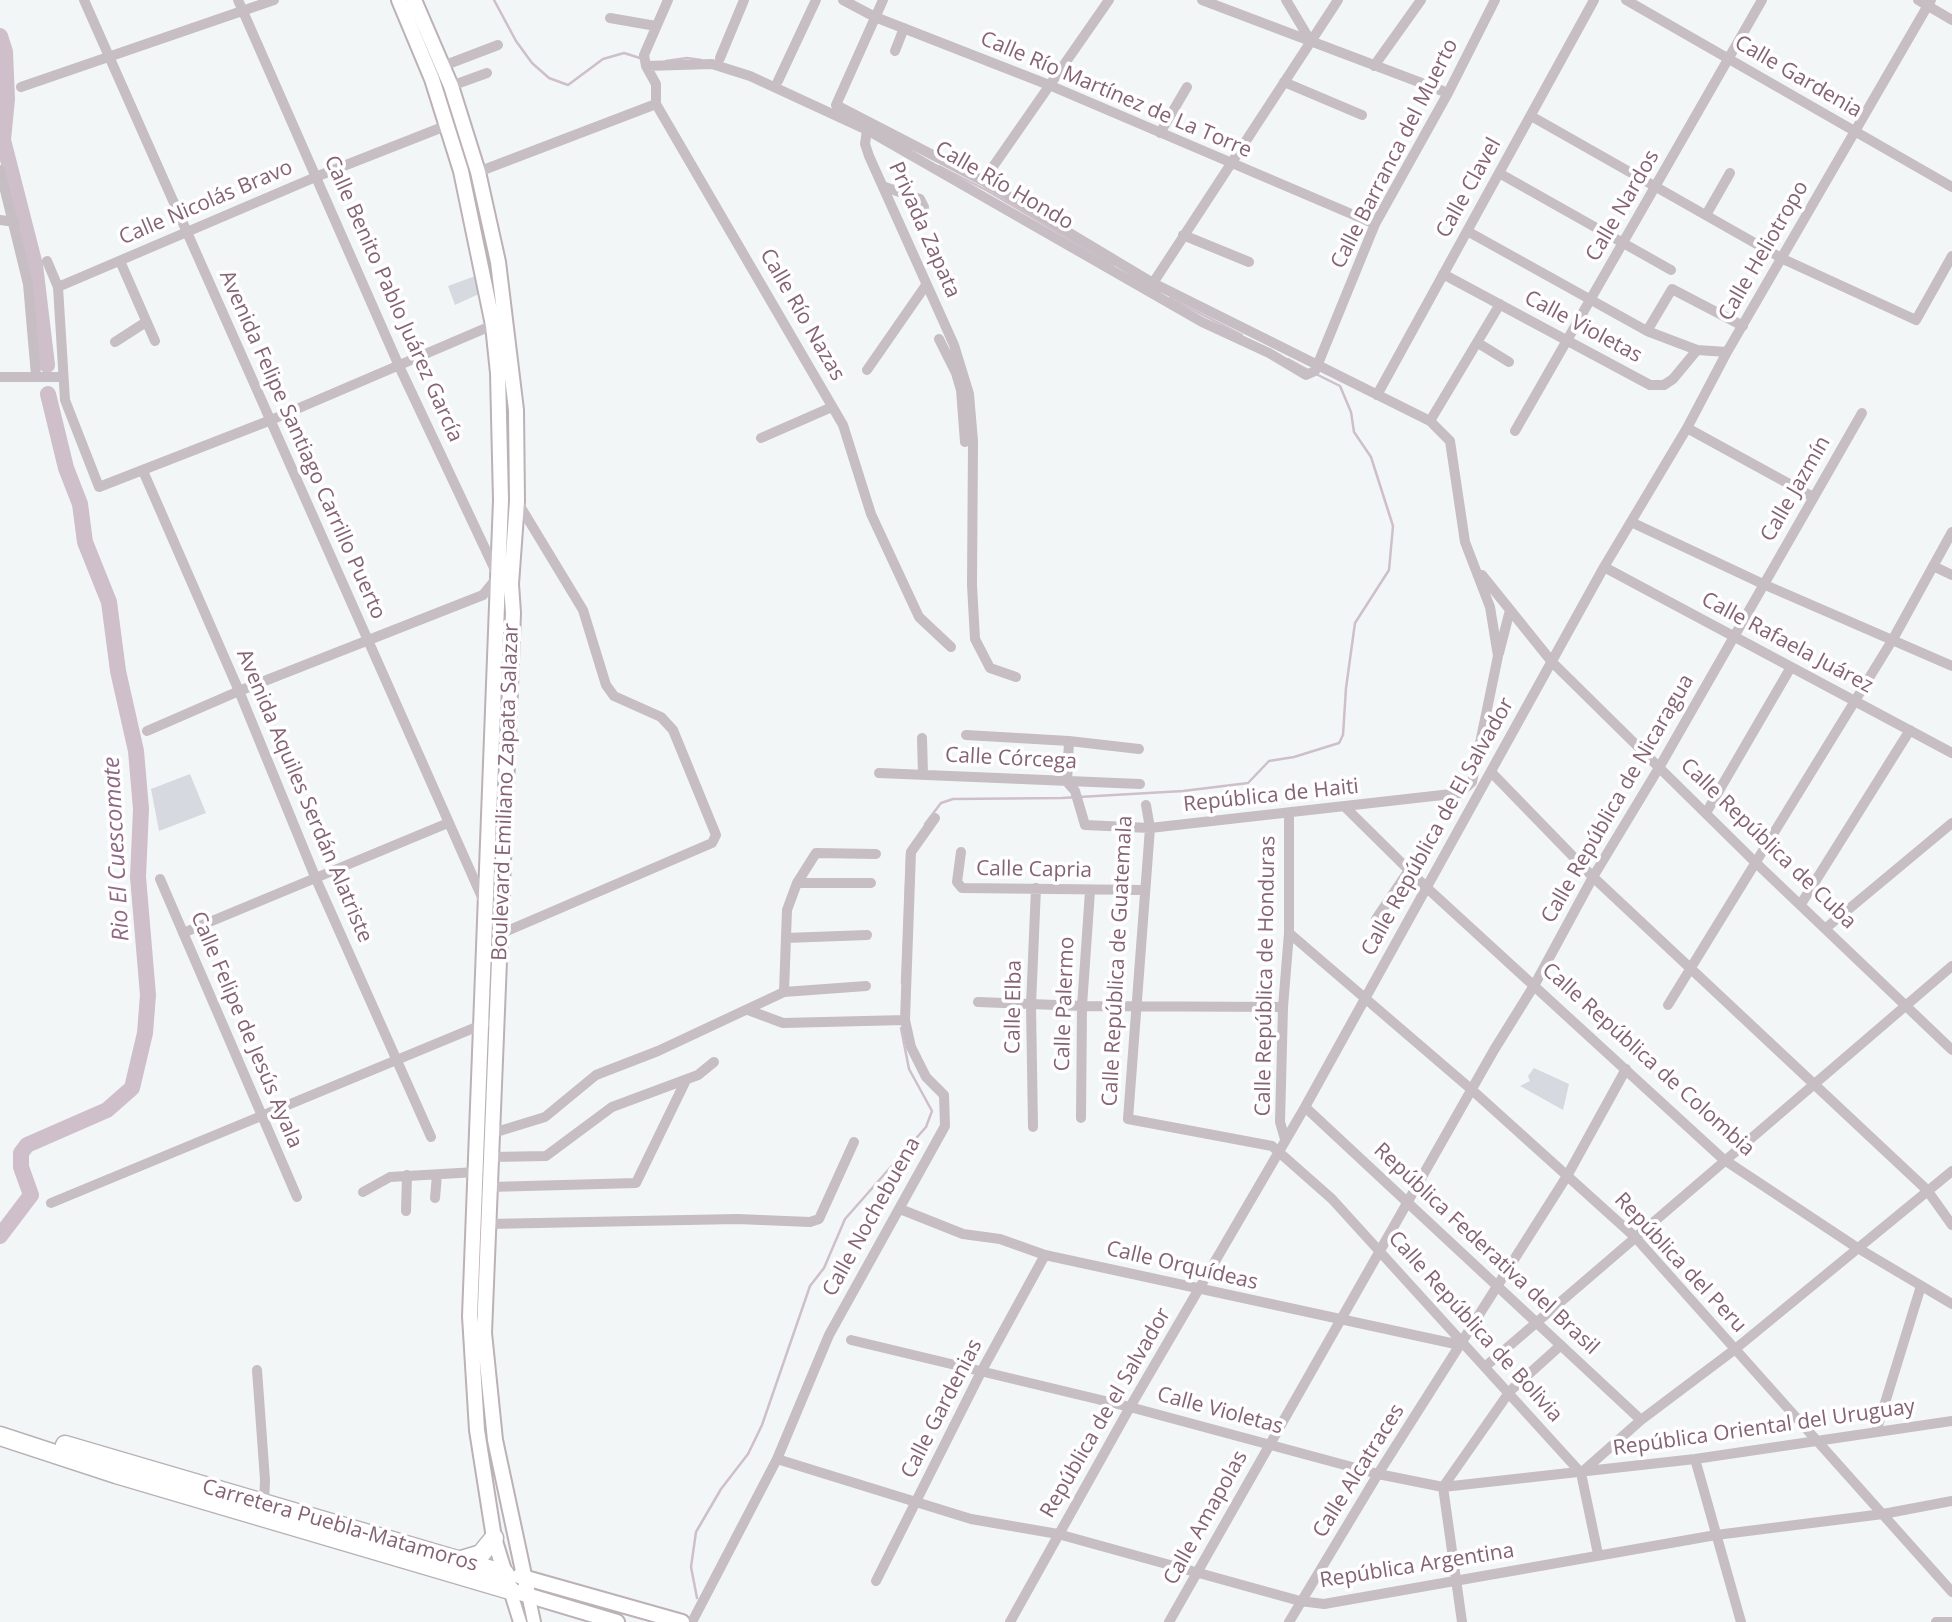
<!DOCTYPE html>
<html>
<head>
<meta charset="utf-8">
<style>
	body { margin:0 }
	canvas { display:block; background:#f2f6f6 }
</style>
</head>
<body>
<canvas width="1952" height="1622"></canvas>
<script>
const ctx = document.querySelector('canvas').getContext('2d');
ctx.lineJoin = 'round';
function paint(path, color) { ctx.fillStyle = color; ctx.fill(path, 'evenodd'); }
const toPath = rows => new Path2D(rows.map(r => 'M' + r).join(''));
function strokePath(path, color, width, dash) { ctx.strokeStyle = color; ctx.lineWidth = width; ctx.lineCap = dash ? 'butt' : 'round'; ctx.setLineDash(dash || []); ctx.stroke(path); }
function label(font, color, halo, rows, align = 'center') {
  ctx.font = font + ' "Open Sans",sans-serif'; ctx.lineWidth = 7; ctx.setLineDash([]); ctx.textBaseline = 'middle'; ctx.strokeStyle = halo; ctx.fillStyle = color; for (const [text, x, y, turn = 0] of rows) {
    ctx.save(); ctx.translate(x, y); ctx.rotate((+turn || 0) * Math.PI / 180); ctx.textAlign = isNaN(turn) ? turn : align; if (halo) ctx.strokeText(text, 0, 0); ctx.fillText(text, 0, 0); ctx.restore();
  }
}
const green = toPath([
	[478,275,481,293,455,305,448,286],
	[190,774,206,813,159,831,151,789],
	[1534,1068,1569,1084,1563,1110,1520,1086,1530,1081,1528,1076]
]);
const stream = toPath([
	[494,0,516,41,532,63,549,78,568,85,603,59,624,53,643,59],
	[666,61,687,58,701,60],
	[939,166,986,190,1113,265],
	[1170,298,1242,335],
	[1288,359,1310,371],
	[925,824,941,803,953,799,1062,798,1183,791,1248,783,1269,761,1294,757,1339,743,1343,735,1346,688,1355,623,1389,570,1393,526,1371,457,1354,432,1351,412,1340,386,1316,374],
	[902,983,907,853],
	[697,1598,691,1567,696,1532,721,1489,748,1454,762,1425,810,1286,824,1268,845,1219,926,1127,932,1111,909,1069,901,1028]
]);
const river = toPath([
	[0,36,5,52,7,99,3,140,35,265,47,365],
	[0,1236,31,1195,21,1167,21,1153,27,1145,107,1110,132,1088,145,1033,148,995,138,877,141,809,136,751,118,671,109,602,85,542,80,504,66,468,48,394]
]);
const street = toPath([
	[84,0,485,904],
	[238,0,399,366,497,574],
	[668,0,644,55,646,66,656,84,656,104,843,425,871,514,919,617,951,647],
	[843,0,875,17,1049,85,1375,224],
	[883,0,836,105,983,181,1153,283,1430,421,1450,441,1465,542,1490,607,1498,656,1472,782,1460,793,1150,828,1085,825,1075,791,1067,782,1069,741],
	[1202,0,1448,93],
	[1286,0,1310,40],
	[1626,0,1952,187],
	[1918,0,1952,20],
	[610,18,656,26],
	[895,51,904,28],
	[720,58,744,0],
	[443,66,498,45],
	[646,66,712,64,750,76,867,130,1202,322,1269,353,1306,375,1315,371,1375,224,1448,93,1495,0],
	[1374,66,1421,0],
	[778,81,816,0],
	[1284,82,1362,115],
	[451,86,487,73],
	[21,87,274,0],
	[1531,116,1783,259,1916,320,1952,256],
	[867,130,865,144,869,156,954,345,969,394,973,441,972,585,975,639,990,668,1016,677],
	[1160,133,1187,87],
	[0,170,28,284,36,375],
	[478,172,656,104],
	[1499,173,1671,270],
	[983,181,1109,0],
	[885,187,920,199,924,207],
	[1706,215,1730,173],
	[0,220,15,222],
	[1467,231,1647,331,1697,350,1727,352],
	[1183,235,1249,262],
	[47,261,58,287,65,400,99,487,271,420,493,325],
	[120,261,155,341],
	[1443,274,1650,385,1664,385,1673,379,1697,350],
	[1153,283,1338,0],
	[58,287,318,176,448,125],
	[1647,331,1672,289,1743,326],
	[939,339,956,373,961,390,965,442],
	[115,342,146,322],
	[1478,343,1509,362],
	[867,370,926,285],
	[0,377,63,377],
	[1377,395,1594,0],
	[1430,421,1500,304],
	[1687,428,1813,497],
	[1515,431,1762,0],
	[761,438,832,407],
	[143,471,239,691,316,879,431,1137],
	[1631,522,1763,584,1952,666],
	[1933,566,1952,575],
	[1604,567,1952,753],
	[1482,575,1552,662,1754,861,1952,1050],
	[1499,653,1510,610],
	[147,731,239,691,483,595,496,579],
	[966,735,1069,741,1139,749],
	[922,738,923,774],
	[1491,772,1593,877,1927,1190,1952,1225],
	[879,773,1140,784],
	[1146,805,1150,828,1128,1119,1272,1146,1332,1199,1581,1473,1598,1554],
	[1346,808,1426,887,1723,1159,1856,1247,1952,1304],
	[1706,813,1791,667],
	[961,852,957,882,962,888,1143,890],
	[160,879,297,1197],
	[797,883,871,883],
	[1801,904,1910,730],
	[1376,919,1409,870],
	[1826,928,1952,823],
	[183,933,448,823],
	[1289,933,1472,1090,1635,1237,1952,1592],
	[500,934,712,843,716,835,673,730,661,717,614,696,606,685,583,610,517,501],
	[786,938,867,935],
	[784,992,787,910,797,883,816,853,876,854],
	[978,1002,1082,1006,1283,1007],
	[1668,1005,1893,639,1952,532],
	[748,1010,783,1023,905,1020],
	[1305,1107,1641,1420],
	[1081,1118,1082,1006,1090,891],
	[1033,1127,1031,1005,1036,888],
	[493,1133,545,1117,596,1075,658,1051,784,992,866,986],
	[1285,1139,1280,1122,1283,1007,1289,933,1289,813],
	[492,1157,546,1156,612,1107,698,1075,714,1062],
	[490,1187,636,1183,686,1080],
	[363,1192,390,1177,476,1172],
	[435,1198,437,1175],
	[51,1203,486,1023],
	[900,1209,963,1234,1000,1239,1045,1255,1460,1345],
	[406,1211,407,1175],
	[488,1224,737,1219,810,1222,819,1219,854,1142],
	[851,1340,1130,1407,1378,1474,1443,1487,1695,1459,1952,1421],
	[1487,1365,1952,966],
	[257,1370,265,1480,264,1503],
	[1876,1432,1921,1286],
	[777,1459,971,1519,1058,1534,1300,1601,1324,1604,1716,1535,1883,1514,1952,1501],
	[1695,1459,1741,1622],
	[1581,1473,1641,1420,1734,1350,1952,1171],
	[876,1581,981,1372,1045,1255],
	[692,1622,777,1459,829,1335,945,1126,944,1095,926,1077,911,1047,905,1020,911,852,935,818],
	[1010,1622,1130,1407,1305,1107,1604,567,1687,428,1727,352,1931,0],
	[1169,1622,1494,1050,1535,984,1593,877,1660,766,1862,413],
	[1289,1622,1378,1474,1567,1176,1626,1069],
	[1462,1622,1443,1487,1510,1391,1561,1345],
	[1936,1622,1952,1622]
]);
const secondary = toPath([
	[510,1590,520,1622],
	[528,1594,534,1622]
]);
const primary = toPath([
	[399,0,432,79,461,171,493,325,498,373,501,500,470,1316,477,1430,494,1538,510,1590,617,1622],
	[414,0,451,86,478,172,498,262,516,410,517,501,511,584,513,613,484,1333,495,1440,528,1594],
	[519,1576,682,1622]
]);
const highway = toPath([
	[0,1436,116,1474,510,1590],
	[65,1445,505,1574],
	[461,1560,481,1554,494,1538]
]);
const streetNames = [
	["Calle Gardenia",1798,77,30],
	["Calle Río Martínez de La Torre",1116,95,23],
	["Calle Barranca del Muerto",1395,154,-63],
	["Calle Río Hondo",1004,186,30],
	["Calle Clavel",1469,188,-61],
	["Calle Nicolás Bravo",206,203,-23],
	["Calle Nardos",1623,206,-60],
	["Privada Zapata",924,230,66],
	["Calle Heliotropo",1764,251,-60],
	["Calle Benito Pablo Juárez García",393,299,66],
	["Calle Río Nazas",802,315,60],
	["Calle Violetas",1583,327,28],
	["Avenida Felipe Santiago Carrillo Puerto",302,445,66],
	["Calle Jazmín",1796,489,-60],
	["Calle Rafaela Juárez",1787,643,28],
	["Calle Córcega",1011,759,3],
	["Boulevard Emiliano Zapata Salazar",506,792,-88],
	["Avenida Aquiles Serdán Alatriste",304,796,67],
	["República de Haiti",1271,796,-6],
	["Calle República de Nicaragua",1618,799,-60],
	["Calle República de El Salvador",1438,827,-61],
	["Calle República de Cuba",1768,844,44],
	["Calle Capria",1034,870,1],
	["Calle República de Guatemala",1118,961,-87],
	["Calle República de Honduras",1266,976,-89],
	["Calle Palermo",1065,1004,-88],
	["Calle Elba",1014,1007,-89],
	["Calle Felipe de Jesús Ayala",246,1030,67],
	["Calle República de Colombia",1648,1060,42],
	["Calle Nochebuena",872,1217,-61],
	["República Federativa del Brasil",1486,1249,43],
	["República del Peru",1680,1263,47],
	["Calle Orquídeas",1182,1266,13],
	["Calle República de Bolivia",1475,1327,48],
	["Calle Gardenias",942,1409,-63],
	["Calle Violetas",1220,1411,15],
	["República de el Salvador",1106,1413,-60],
	["República Oriental del Uruguay",1764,1428,-8],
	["Calle Alcatraces",1359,1471,-58],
	["Calle Amapolas",1206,1518,-61],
	["Carretera Puebla-Matamoros",340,1526,16],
	["República Argentina",1417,1566,-9]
];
const waterNames = [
	["Rio El Cuescomate",117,849,-93]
];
paint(green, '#d6dae0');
strokePath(stream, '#cfbfca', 2.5);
strokePath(river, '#cfbfca', 16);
strokePath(secondary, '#bdb3b8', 16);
strokePath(primary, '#bbb1b7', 18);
strokePath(highway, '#b9b1b6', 21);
strokePath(street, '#c7bec3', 10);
strokePath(secondary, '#fff', 12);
strokePath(primary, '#fff', 14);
strokePath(highway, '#fff', 18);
label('21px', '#856375', '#fff', streetNames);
label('italic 23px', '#906884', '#fff', waterNames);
</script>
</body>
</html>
